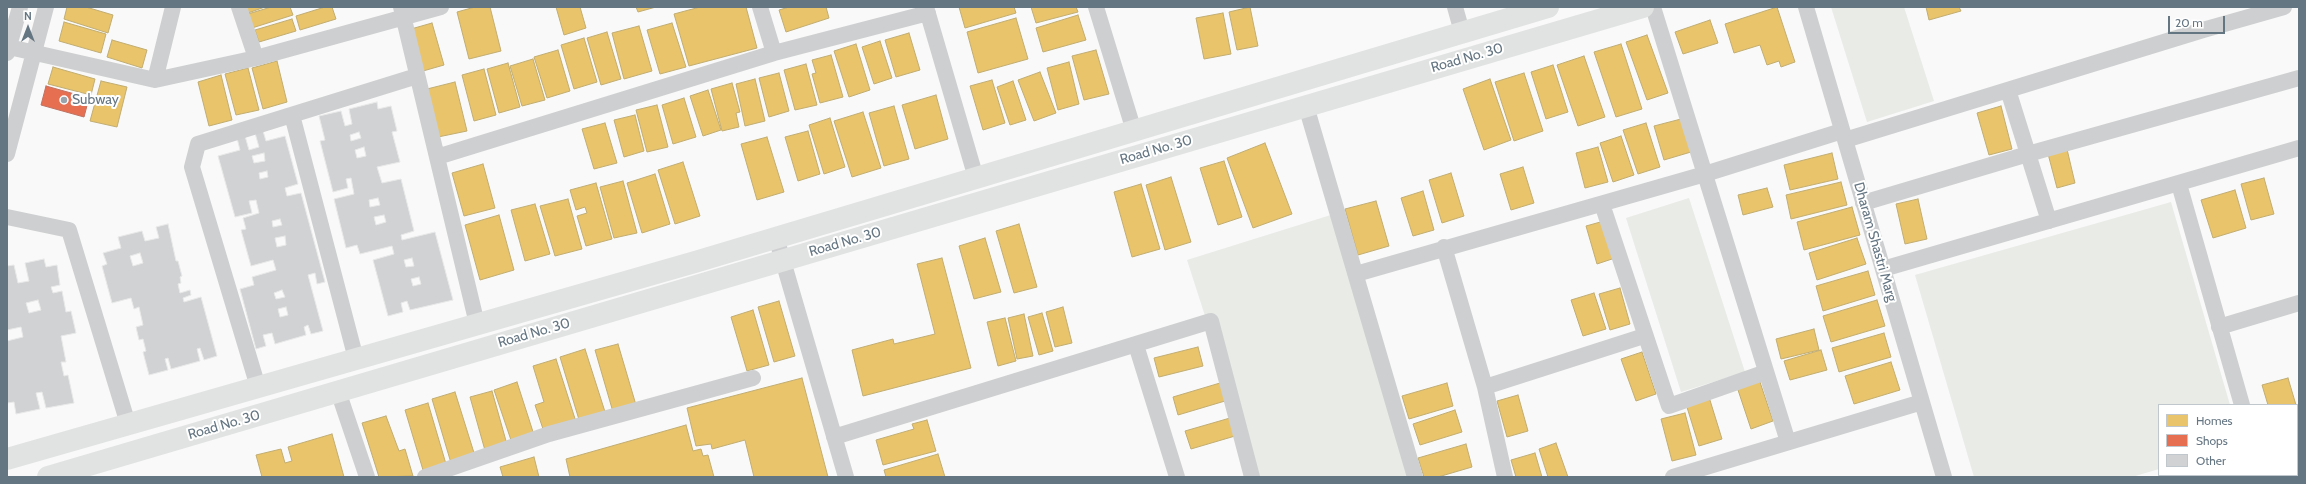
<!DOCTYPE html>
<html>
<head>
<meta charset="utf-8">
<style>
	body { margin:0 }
	#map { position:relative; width:2306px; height:484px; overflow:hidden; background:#f9f9f9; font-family:Cabin,sans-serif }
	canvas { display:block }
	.frame { position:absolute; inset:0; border:8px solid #657683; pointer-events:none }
	.legend { position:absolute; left:2158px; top:404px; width:140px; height:72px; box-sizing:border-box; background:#fff; border:1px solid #c1c8cd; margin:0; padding:5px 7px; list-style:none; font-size:12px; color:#657683 }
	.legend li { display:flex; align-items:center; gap:8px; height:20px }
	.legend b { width:20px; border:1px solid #c1c8cd }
	.north { position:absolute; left:8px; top:8px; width:40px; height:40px; -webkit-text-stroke:3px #fff; paint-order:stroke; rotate:0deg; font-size:11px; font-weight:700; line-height:16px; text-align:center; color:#657683 }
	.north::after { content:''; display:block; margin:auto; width:14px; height:18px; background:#657683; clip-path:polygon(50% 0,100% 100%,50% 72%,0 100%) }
	.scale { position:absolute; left:2168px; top:16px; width:57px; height:18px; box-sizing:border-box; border:2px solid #657683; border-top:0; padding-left:5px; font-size:12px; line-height:14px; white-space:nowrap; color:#657683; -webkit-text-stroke:3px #fff; paint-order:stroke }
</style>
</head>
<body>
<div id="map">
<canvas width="2306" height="484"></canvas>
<div class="frame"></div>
<ul class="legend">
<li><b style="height:11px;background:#e9c46a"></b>Homes</li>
<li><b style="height:11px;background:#e76f51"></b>Shops</li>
<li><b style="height:11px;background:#d0d2d3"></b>Other</li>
</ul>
<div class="north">N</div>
<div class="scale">20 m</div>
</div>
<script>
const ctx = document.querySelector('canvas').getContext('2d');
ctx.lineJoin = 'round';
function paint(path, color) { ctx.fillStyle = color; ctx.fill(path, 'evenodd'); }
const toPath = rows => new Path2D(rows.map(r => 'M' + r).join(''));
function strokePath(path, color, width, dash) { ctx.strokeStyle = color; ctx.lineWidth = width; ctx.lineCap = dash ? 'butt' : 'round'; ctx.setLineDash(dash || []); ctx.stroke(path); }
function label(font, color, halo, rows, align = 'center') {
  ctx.font = font + ' Cabin,sans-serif'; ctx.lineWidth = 4; ctx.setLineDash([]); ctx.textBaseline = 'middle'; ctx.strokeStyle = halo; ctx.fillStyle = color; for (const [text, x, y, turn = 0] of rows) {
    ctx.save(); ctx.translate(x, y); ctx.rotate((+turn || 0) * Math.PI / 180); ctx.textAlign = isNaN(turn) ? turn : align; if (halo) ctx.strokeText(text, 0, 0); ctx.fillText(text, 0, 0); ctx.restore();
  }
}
const green = toPath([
	[1831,7,1904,7,1934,101,1867,122],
	[1689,198,1745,372,1681,392,1626,218],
	[2171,202,2230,405,2159,405,2159,469,2132,477,1974,477,1915,275],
	[1334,214,1419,477,1257,477,1187,260]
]);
const homes = toPath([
	[67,7,86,7,113,15,108,33,64,19,67,7],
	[246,7,265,7,248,13,246,7],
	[271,7,290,7,293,15,252,28,248,14,271,7],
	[325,7,332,7,336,19,300,30,296,16,325,7],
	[475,7,490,7,501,51,469,59,457,12,475,7],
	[556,7,580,7,586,28,564,35,556,7],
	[636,7,656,7,638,12,636,7],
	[700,7,746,7,757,48,689,66,674,14,700,7],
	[789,7,826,7,829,18,786,32,779,10,789,7],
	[959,7,1014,7,1016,13,965,28,959,7],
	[1031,7,1076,7,1078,12,1036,23,1031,7],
	[1250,7,1258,46,1237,50,1229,12,1250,7],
	[1777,7,1795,62,1781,67,1779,61,1767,65,1760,45,1734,53,1725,24,1777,7],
	[1926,7,1959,7,1961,11,1929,20,1926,7],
	[1223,13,1231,54,1204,59,1196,18,1223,13],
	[1078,15,1086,40,1043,52,1036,28,1078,15],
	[1016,18,1028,59,978,73,967,32,1016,18],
	[292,19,296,31,259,42,255,30,292,19],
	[1710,20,1718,43,1683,54,1675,32,1710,20],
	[64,22,106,34,101,53,59,41,64,22],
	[432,23,444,65,423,71,411,29,432,23],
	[672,23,686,67,660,74,647,30,672,23],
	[639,26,652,71,624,79,612,33,639,26],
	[607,32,621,79,601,85,587,38,607,32],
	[909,33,920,70,896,77,885,40,909,33],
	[1647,35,1668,93,1647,100,1626,42,1647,35],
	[584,38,597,82,574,89,561,45,584,38],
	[112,40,147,50,142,68,107,57,112,40],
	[880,41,892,78,874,84,862,47,880,41],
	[856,44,870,90,849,97,834,51,856,44],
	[1621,44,1642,109,1616,117,1594,52,1621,44],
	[558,50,570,91,547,98,534,57,558,50],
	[1096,50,1109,94,1084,100,1072,56,1096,50],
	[831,55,843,97,820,103,812,74,816,73,812,60,831,55],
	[1584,56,1605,117,1578,126,1557,65,1584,56],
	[533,59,545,100,522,106,510,66,533,59],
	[277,61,287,102,263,109,252,68,277,61],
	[1069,62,1079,104,1058,110,1047,68,1069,62],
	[508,63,520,107,499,113,487,69,508,63],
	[806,64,817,105,795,110,784,70,806,64],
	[1553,65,1568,112,1546,119,1531,72,1553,65],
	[53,67,95,79,91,95,48,84,53,67],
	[248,68,259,110,236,115,225,74,248,68],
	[484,69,496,115,474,121,462,75,484,69],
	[1040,72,1056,113,1034,121,1018,80,1040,72],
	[779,73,789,111,769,117,759,78,779,73],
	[1524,73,1543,131,1514,141,1495,82,1524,73],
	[221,75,232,120,209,126,198,82,221,75],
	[755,79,765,121,745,126,736,84,755,79],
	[1490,79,1511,140,1484,150,1463,89,1490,79],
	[992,80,1005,123,983,130,970,86,992,80],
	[101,81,127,87,117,127,90,121,101,81],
	[1013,81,1026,120,1010,125,997,87,1013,81],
	[455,82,467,131,438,137,427,89,455,82],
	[732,83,740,112,736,113,739,127,722,131,711,89,732,83],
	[708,90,721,130,703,136,690,96,708,90],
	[936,95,948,139,915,149,902,105,936,95],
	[684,98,696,137,673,144,662,105,684,98],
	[657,105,668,147,647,152,636,110,657,105],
	[894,106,909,159,884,166,869,113,894,106],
	[2001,106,2012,149,1989,155,1977,113,2001,106],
	[863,112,881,168,852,177,834,121,863,112],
	[635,115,644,151,624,157,614,120,635,115],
	[830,118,845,167,824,174,809,125,830,118],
	[1681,119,1691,152,1664,160,1654,126,1681,119],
	[605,123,617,163,594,169,582,129,605,123],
	[1646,123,1660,167,1638,174,1623,130,1646,123],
	[808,131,820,174,798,181,785,137,808,131],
	[1621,136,1634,175,1613,182,1600,143,1621,136],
	[767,137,784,192,757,200,741,144,767,137],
	[1265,143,1292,214,1253,228,1227,158,1265,143],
	[2066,145,2075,183,2057,188,2047,150,2066,145],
	[1598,147,1608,182,1585,188,1576,153,1598,147],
	[1832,153,1838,179,1790,190,1784,165,1832,153],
	[1224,161,1242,217,1218,225,1200,168,1224,161],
	[683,162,700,216,675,224,658,170,683,162],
	[483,164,495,208,464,216,452,173,483,164],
	[1523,167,1534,203,1511,210,1500,174,1523,167],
	[1451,173,1464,216,1442,223,1429,180,1451,173],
	[655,174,670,224,642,233,627,183,655,174],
	[1171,177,1191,242,1165,250,1146,185,1171,177],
	[2264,178,2274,214,2251,220,2241,184,2264,178],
	[623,181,637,233,614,238,600,187,623,181],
	[1841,182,1847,205,1791,219,1786,195,1841,182],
	[596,183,612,239,586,246,577,216,587,213,585,207,576,210,570,190,596,183],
	[1141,184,1160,249,1132,257,1114,192,1141,184],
	[1767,188,1773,207,1743,215,1738,195,1767,188],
	[2235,190,2246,228,2213,238,2201,200,2235,190],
	[1423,191,1434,230,1413,236,1401,198,1423,191],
	[568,199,582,249,555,256,540,206,568,199],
	[1918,199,1927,239,1905,244,1896,204,1918,199],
	[1376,201,1389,246,1358,255,1345,209,1376,201],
	[535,204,550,254,525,261,511,210,535,204],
	[1852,207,1860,235,1804,250,1797,222,1852,207],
	[499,215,514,270,480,280,465,225,499,215],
	[1604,221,1615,258,1597,264,1586,226,1604,221],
	[1019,224,1037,287,1014,293,996,231,1019,224],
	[985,238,1001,292,974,299,959,246,985,238],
	[1857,238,1866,264,1817,280,1809,253,1857,238],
	[942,258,971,368,863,396,852,350,893,339,894,344,935,334,917,264,942,258],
	[1868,271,1875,295,1823,311,1816,286,1868,271],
	[1620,288,1630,324,1610,330,1599,294,1620,288],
	[1594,293,1606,329,1583,336,1571,300,1594,293],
	[1877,300,1885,326,1831,342,1823,316,1877,300],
	[779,301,795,356,774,362,758,307,779,301],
	[1063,307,1072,343,1055,347,1046,312,1063,307],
	[753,310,769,365,747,371,731,317,753,310],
	[1042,313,1053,351,1039,355,1028,317,1042,313],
	[1024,314,1033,356,1017,359,1008,318,1024,314],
	[1005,318,1016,361,998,366,987,322,1005,318],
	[1814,329,1819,350,1781,359,1776,339,1814,329],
	[1884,333,1891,357,1839,372,1832,348,1884,333],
	[618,344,636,405,613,412,595,350,618,344],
	[1198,347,1203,366,1159,377,1154,358,1198,347],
	[585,349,606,415,580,423,560,357,585,349],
	[1821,350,1827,370,1790,380,1784,361,1821,350],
	[1642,352,1656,394,1636,401,1621,359,1642,352],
	[556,359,577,425,545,435,535,405,544,402,533,366,556,359],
	[1891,362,1900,390,1854,404,1845,376,1891,362],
	[802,378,828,477,754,477,745,440,712,449,711,444,696,446,687,408,802,378],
	[2288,378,2296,405,2268,405,2262,385,2288,378],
	[1759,379,1773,421,1751,429,1737,387,1759,379],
	[517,382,535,438,513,446,494,390,517,382],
	[1220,383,1225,401,1178,415,1173,397,1220,383],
	[1447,383,1453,406,1409,419,1402,396,1447,383],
	[492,391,508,448,486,454,470,397,492,391],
	[455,392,475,456,451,463,432,399,455,392],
	[1518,395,1528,431,1507,437,1497,401,1518,395],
	[1709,397,1722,439,1699,446,1686,404,1709,397],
	[428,403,446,464,423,470,405,410,428,403],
	[1455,410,1462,432,1420,445,1413,424,1455,410],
	[1685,413,1696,455,1672,461,1661,419,1685,413],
	[386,416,399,451,405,449,413,476,379,477,362,423,386,416],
	[1230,418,1235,436,1191,449,1185,431,1230,418],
	[927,420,936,451,883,465,876,440,914,429,912,424,927,420],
	[686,425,693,451,701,449,703,456,708,455,714,477,570,477,566,459,686,425],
	[332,434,344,477,262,477,256,455,281,449,285,463,292,461,288,447,332,434],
	[1556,443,1568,477,1548,477,1539,449,1556,443],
	[1466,444,1472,467,1438,477,1424,477,1418,458,1466,444],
	[1535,453,1542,477,1516,477,1511,460,1535,453],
	[938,454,945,477,886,477,884,470,938,454],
	[534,457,539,477,503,477,500,467,534,457]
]);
const shops = toPath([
	[46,86,89,98,84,117,41,105,46,86]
]);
const building = toPath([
	[377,102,378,109,391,106,397,131,392,132,400,162,377,167,382,183,401,179,414,231,401,235,402,240,435,232,453,300,410,310,407,301,401,303,403,312,388,316,373,260,394,254,392,246,360,254,357,245,346,248,334,199,354,194,351,178,346,179,348,188,333,192,320,141,325,140,319,116,341,111,345,126,352,124,349,109,377,102],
	[359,132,361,138,351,141,350,135,359,132],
	[364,147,366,156,357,158,355,150,364,147],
	[378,198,380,205,370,207,369,200,378,198],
	[384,215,386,222,376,225,374,217,384,215],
	[412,258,414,266,406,267,404,260,412,258],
	[419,277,421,284,413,286,411,279,419,277],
	[263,131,266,141,285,136,298,184,285,188,287,196,301,193,325,282,317,284,315,273,308,275,323,331,311,334,308,325,304,327,306,335,275,344,272,333,263,335,266,346,256,349,240,289,254,285,252,277,276,270,273,260,251,266,241,230,246,229,243,218,259,213,256,200,249,201,252,213,235,217,218,156,240,150,237,138,245,136,249,150,259,147,255,133,263,131],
	[264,153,265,161,254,163,252,156,264,153],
	[267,171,268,177,260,179,259,173,267,171],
	[280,219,282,225,273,227,272,221,280,219],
	[285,236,286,245,277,247,275,238,285,236],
	[282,290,285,297,276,299,274,293,282,290],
	[286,307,288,315,280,317,278,309,286,307],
	[168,224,176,261,178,261,182,276,180,277,181,283,178,284,180,293,190,290,191,295,183,298,184,302,201,297,217,356,204,360,200,348,197,349,200,361,171,369,168,358,165,359,168,370,149,375,143,352,146,351,143,339,139,340,136,327,143,325,139,307,134,309,131,298,112,303,102,266,107,264,103,253,121,248,118,237,142,231,145,241,159,238,156,227,168,224],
	[140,253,143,263,133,266,130,256,140,253],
	[44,259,46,267,57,265,60,285,51,287,53,293,62,291,66,312,71,311,76,333,61,336,66,362,61,362,64,376,68,375,74,403,46,408,42,392,36,393,40,409,16,414,14,402,7,403,7,341,23,337,21,327,7,330,7,266,14,265,18,283,29,281,25,263,44,259],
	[38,300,41,310,29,313,26,303,38,300]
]);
const street = toPath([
	[239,7,256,58],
	[401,7,477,324],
	[760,7,774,53],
	[926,7,976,178],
	[1096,7,1134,131],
	[1455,7,1462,32],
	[1653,7,1788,442],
	[1806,7,1944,477],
	[9,47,155,80,256,58,441,7],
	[7,53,20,7],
	[155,80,173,7],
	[2008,90,2049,221],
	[1306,106,1415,477],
	[292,115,356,359],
	[1845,140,2203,30,2284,7],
	[7,154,46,7],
	[437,157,774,53,928,13],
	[2179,184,2242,405],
	[1863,203,2028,154,2299,78],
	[1602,204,1669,406,1766,372],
	[7,217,69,230,128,424],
	[776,237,846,477],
	[1444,247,1485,387,1505,477],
	[1883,269,2299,148],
	[1356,274,1705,174,1842,131],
	[2219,327,2299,303],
	[1136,345,1177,477],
	[258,387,192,167,198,144,417,76],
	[1485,387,1644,336],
	[338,391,367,477],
	[834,437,1211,321,1252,477],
	[2297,453,2299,452],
	[425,477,549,434,753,378],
	[1673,477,1922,402],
	[2218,477,2224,475]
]);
const secondary = toPath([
	[7,459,695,262,1548,7],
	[48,477,1643,7]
]);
const markers = [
	[64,100,4,"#99a4ac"]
];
const streetNames = [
	["Road No. 30",1467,58,-16],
	["Road No. 30",1156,150,-16],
	["Road No. 30",845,242,-16],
	["Dharam Shastri Marg",1875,242,74],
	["Road No. 30",534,333,-16],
	["Road No. 30",224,425,-16]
];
const poiNames = [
	["Subway",72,100]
];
paint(green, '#e8ebe6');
paint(homes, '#e9c46a');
strokePath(homes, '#c1ad72', 1);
paint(shops, '#e76f51');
strokePath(shops, '#c07160', 1);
paint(building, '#d0d2d3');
strokePath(building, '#e8e8e8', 1);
strokePath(street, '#cecfd0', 16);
strokePath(secondary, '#e1e2e2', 22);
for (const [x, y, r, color] of markers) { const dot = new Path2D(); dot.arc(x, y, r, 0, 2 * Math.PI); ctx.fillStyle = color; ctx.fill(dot); strokePath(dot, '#fff', 1.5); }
label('14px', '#657683', '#fff', streetNames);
label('14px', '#657683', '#fff', poiNames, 'left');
</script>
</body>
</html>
